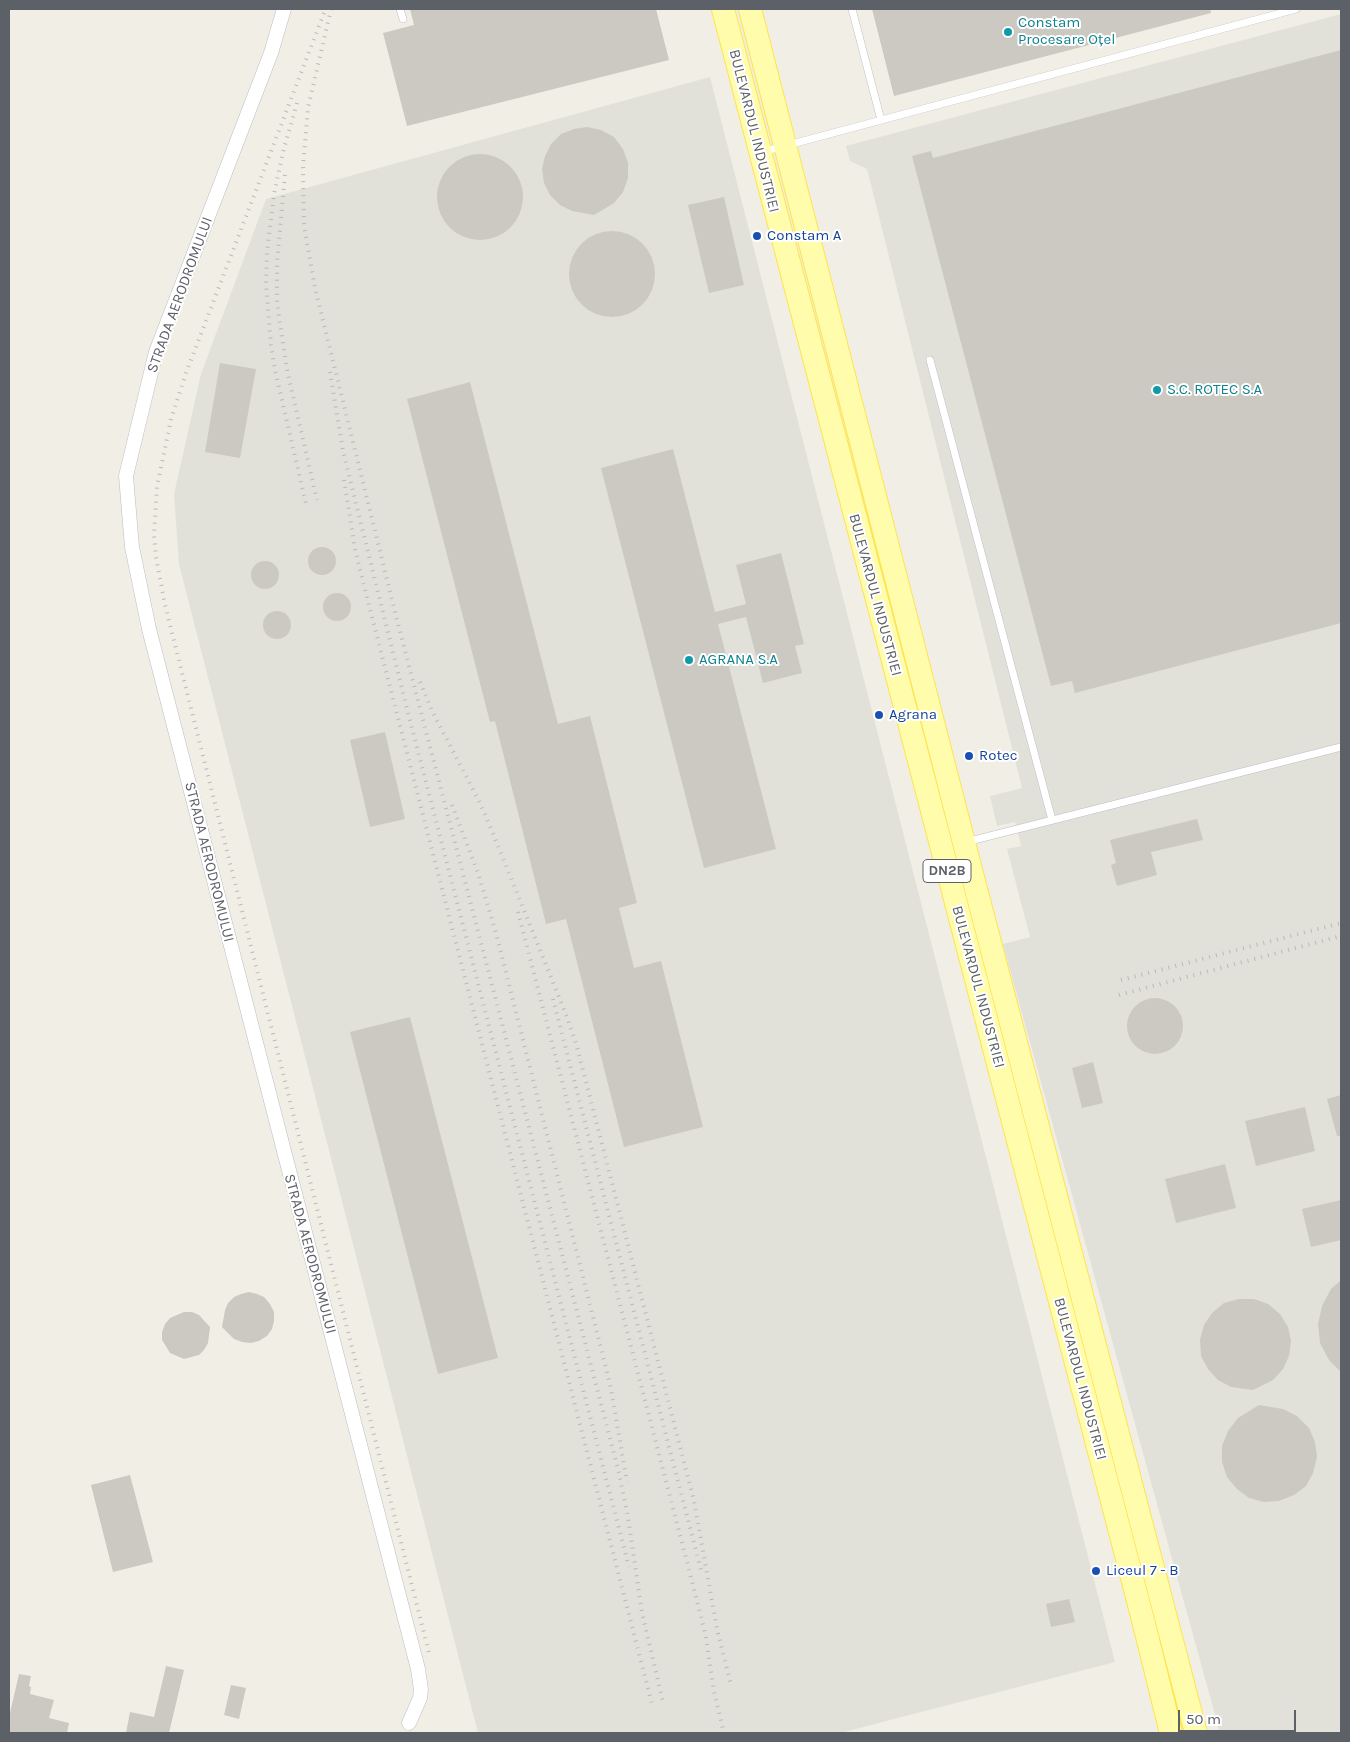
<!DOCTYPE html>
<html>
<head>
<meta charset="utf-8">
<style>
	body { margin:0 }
	#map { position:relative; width:1350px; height:1742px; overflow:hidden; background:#f1efe5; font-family:Karla,sans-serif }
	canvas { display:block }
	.frame { position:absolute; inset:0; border:10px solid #5c6067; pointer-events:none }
	.scale { position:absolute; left:1178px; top:1710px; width:118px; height:22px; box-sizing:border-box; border:2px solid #5c6067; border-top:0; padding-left:6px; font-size:15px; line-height:18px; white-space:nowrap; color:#5c6067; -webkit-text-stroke:4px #fff; paint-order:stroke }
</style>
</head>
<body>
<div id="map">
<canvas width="1350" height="1742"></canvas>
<div class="frame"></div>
<div class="scale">50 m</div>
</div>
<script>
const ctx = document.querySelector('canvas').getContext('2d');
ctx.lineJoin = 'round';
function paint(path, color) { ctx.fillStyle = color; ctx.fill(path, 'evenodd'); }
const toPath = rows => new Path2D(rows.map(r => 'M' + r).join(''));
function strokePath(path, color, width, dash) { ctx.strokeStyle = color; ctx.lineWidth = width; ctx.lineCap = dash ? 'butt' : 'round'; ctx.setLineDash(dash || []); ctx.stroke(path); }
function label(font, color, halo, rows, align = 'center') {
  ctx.font = font + ' Karla,sans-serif'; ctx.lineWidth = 4; ctx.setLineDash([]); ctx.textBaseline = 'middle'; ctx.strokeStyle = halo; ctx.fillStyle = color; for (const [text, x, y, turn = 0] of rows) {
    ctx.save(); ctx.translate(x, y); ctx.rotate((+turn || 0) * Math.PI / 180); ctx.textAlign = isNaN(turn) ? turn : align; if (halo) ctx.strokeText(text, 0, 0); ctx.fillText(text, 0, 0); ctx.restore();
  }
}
const industrial = toPath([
	[1341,14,1341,1733,1220,1733,1003,944,1030,937,1007,849,1021,846,1015,822,997,826,990,796,1022,788,867,169,850,161,846,146],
	[710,77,1115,1662,840,1733,478,1733,179,564,174,494,201,374,266,199]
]);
const building = toPath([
	[410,9,656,9,669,60,407,126,383,33,414,25],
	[872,9,1210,9,1211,13,894,96],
	[1341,50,1341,623,1075,693,1072,681,1051,686,912,156,931,151,933,158],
	[587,127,601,130,614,137,623,149,628,163,628,178,623,192,614,203,594,215,572,211,560,205,550,195,544,183,542,169,545,156,551,144,561,134,574,129],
	'437 197a43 43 0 1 1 86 0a43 43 0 1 1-86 0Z',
	[724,197,744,285,709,293,688,205],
	'569 274a43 43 0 1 1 86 0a43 43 0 1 1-86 0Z',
	[220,363,256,369,240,458,205,452],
	[470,382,558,724,590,716,637,903,619,908,634,968,661,961,703,1127,624,1147,566,919,546,924,495,721,490,722,407,399],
	[673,449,715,612,746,604,736,565,781,553,804,644,795,646,802,673,763,683,746,617,718,624,776,849,704,868,601,468],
	'308 561a14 14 0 1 1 28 0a14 14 0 1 1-28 0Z',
	'251 575a14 14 0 1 1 28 0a14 14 0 1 1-28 0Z',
	'323 607a14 14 0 1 1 28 0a14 14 0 1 1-28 0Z',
	'263 625a14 14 0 1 1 28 0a14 14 0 1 1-28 0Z',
	[385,732,405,819,370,827,350,740],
	[1197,819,1203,840,1151,852,1157,875,1117,886,1111,865,1116,863,1110,840],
	'1127 1026a28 28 0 1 1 56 0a28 28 0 1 1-56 0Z',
	[410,1017,498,1358,438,1374,350,1032],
	[1093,1062,1103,1103,1082,1108,1072,1068],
	[1341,1095,1341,1136,1337,1136,1327,1099],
	[1305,1107,1315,1151,1256,1166,1245,1121],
	[1225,1164,1236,1208,1176,1223,1165,1179],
	[1341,1200,1341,1240,1311,1247,1302,1209],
	[1341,1280,1341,1372,1329,1360,1320,1343,1318,1324,1322,1306,1331,1289],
	[249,1292,257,1294,264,1297,270,1304,274,1312,274,1321,272,1329,267,1336,259,1341,251,1343,242,1342,234,1339,222,1327,225,1310,228,1303,234,1297,241,1294],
	[1239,1299,1254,1299,1268,1304,1280,1314,1288,1327,1291,1341,1289,1356,1283,1369,1273,1380,1253,1390,1231,1387,1218,1380,1208,1369,1201,1356,1200,1340,1204,1325,1212,1313,1224,1303],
	[184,1312,192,1312,199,1315,210,1327,208,1343,204,1350,199,1355,184,1359,170,1353,162,1340,162,1332,165,1324,170,1318],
	[1259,1405,1283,1409,1297,1416,1309,1428,1315,1442,1317,1457,1313,1473,1306,1486,1294,1495,1279,1501,1264,1502,1249,1498,1237,1489,1227,1477,1222,1462,1222,1446,1228,1431,1238,1418],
	[130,1475,153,1562,113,1572,91,1485],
	[1069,1599,1075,1622,1051,1627,1046,1604],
	[166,1666,184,1670,169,1733,126,1733,130,1712,154,1717],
	[19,1674,31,1676,29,1686,31,1687,30,1694,54,1700,49,1718,69,1723,67,1733,9,1733,9,1717],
	[231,1685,246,1688,239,1719,224,1715]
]);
const lane = toPath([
	[400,9,403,19],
	[852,9,881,120],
	[762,152,1296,9],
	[930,360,1052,820],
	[966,842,1341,747]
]);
const street = toPath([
	[284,9,271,53,156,352,126,476,132,547,149,629,418,1669,421,1690,420,1698,409,1723]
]);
const primary = toPath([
	[723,9,1143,1620,1171,1733],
	[750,9,964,843,1196,1733]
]);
const rail = toPath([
	[331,9,308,108,303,167,304,226,315,288,396,616,619,1473,629,1523,642,1613,663,1702],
	[324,13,186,373,171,419,157,487,154,535,156,557,165,605,430,1657],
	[297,103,283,152,274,194,267,252,266,284,271,345,275,370,306,504],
	[285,175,277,262,277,303,287,370,317,500],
	[330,372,343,451,405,701,629,1567],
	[344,480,355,549,363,582,652,1704],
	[420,682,432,711,480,803,492,831,567,1017,577,1047,694,1501,719,1640],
	[452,805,478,873,496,933,610,1384,627,1482],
	[518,912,693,1585,706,1637,714,1692,724,1733],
	[1121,980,1341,923],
	[1119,995,1341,936],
	[553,999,701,1570],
	[718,1633,731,1685]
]);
const markers = [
	[1008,32,5,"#0f9aa8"],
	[757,236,5,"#1a4fb4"],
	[1157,390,5,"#0f9aa8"],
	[689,660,5,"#0f9aa8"],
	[879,715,5,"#1a4fb4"],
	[969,756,5,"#1a4fb4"],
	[1096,1571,5,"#1a4fb4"]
];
const shields = [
	[947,871,48]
];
const shieldNames = [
	["DN2B",947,871]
];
const cultureNames = [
	["Constam",1018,23],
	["Procesare Oțel",1018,40],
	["S.C. ROTEC S.A",1167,390],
	["AGRANA S.A",699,660]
];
const streetNames = [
	["BULEVARDUL INDUSTRIEI",754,131,76],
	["STRADA AERODROMULUI",180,295,-70],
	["BULEVARDUL INDUSTRIEI",875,595,75],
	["STRADA AERODROMULUI",209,862,76],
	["BULEVARDUL INDUSTRIEI",978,987,75],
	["STRADA AERODROMULUI",310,1254,75],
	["BULEVARDUL INDUSTRIEI",1080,1379,75]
];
const transitNames = [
	["Constam A",767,236],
	["Agrana",889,715],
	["Rotec",979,756],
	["Liceul 7 - B",1106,1571]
];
paint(industrial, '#e1e1d9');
paint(building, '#ccc9c2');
strokePath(lane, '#bcbec5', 8);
strokePath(street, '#bcbec5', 15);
strokePath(primary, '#ffe34f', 24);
strokePath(lane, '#fff', 7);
strokePath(street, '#fff', 14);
strokePath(primary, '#fffcab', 22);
strokePath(rail, '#b8b9ba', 4, [1, 6]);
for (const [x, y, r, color] of markers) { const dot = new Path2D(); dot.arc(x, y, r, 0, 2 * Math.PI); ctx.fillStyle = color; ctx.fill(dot); strokePath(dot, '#fff', 2); }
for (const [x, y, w] of shields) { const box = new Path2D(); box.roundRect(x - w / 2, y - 11.5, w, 23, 4); ctx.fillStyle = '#fff'; ctx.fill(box); strokePath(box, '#5c6067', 1); }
label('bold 14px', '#5c6067', null, shieldNames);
label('15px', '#0d838f', '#fff', cultureNames, 'left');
label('15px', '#5c6067', '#fff', streetNames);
label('15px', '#164399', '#fff', transitNames, 'left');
</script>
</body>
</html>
